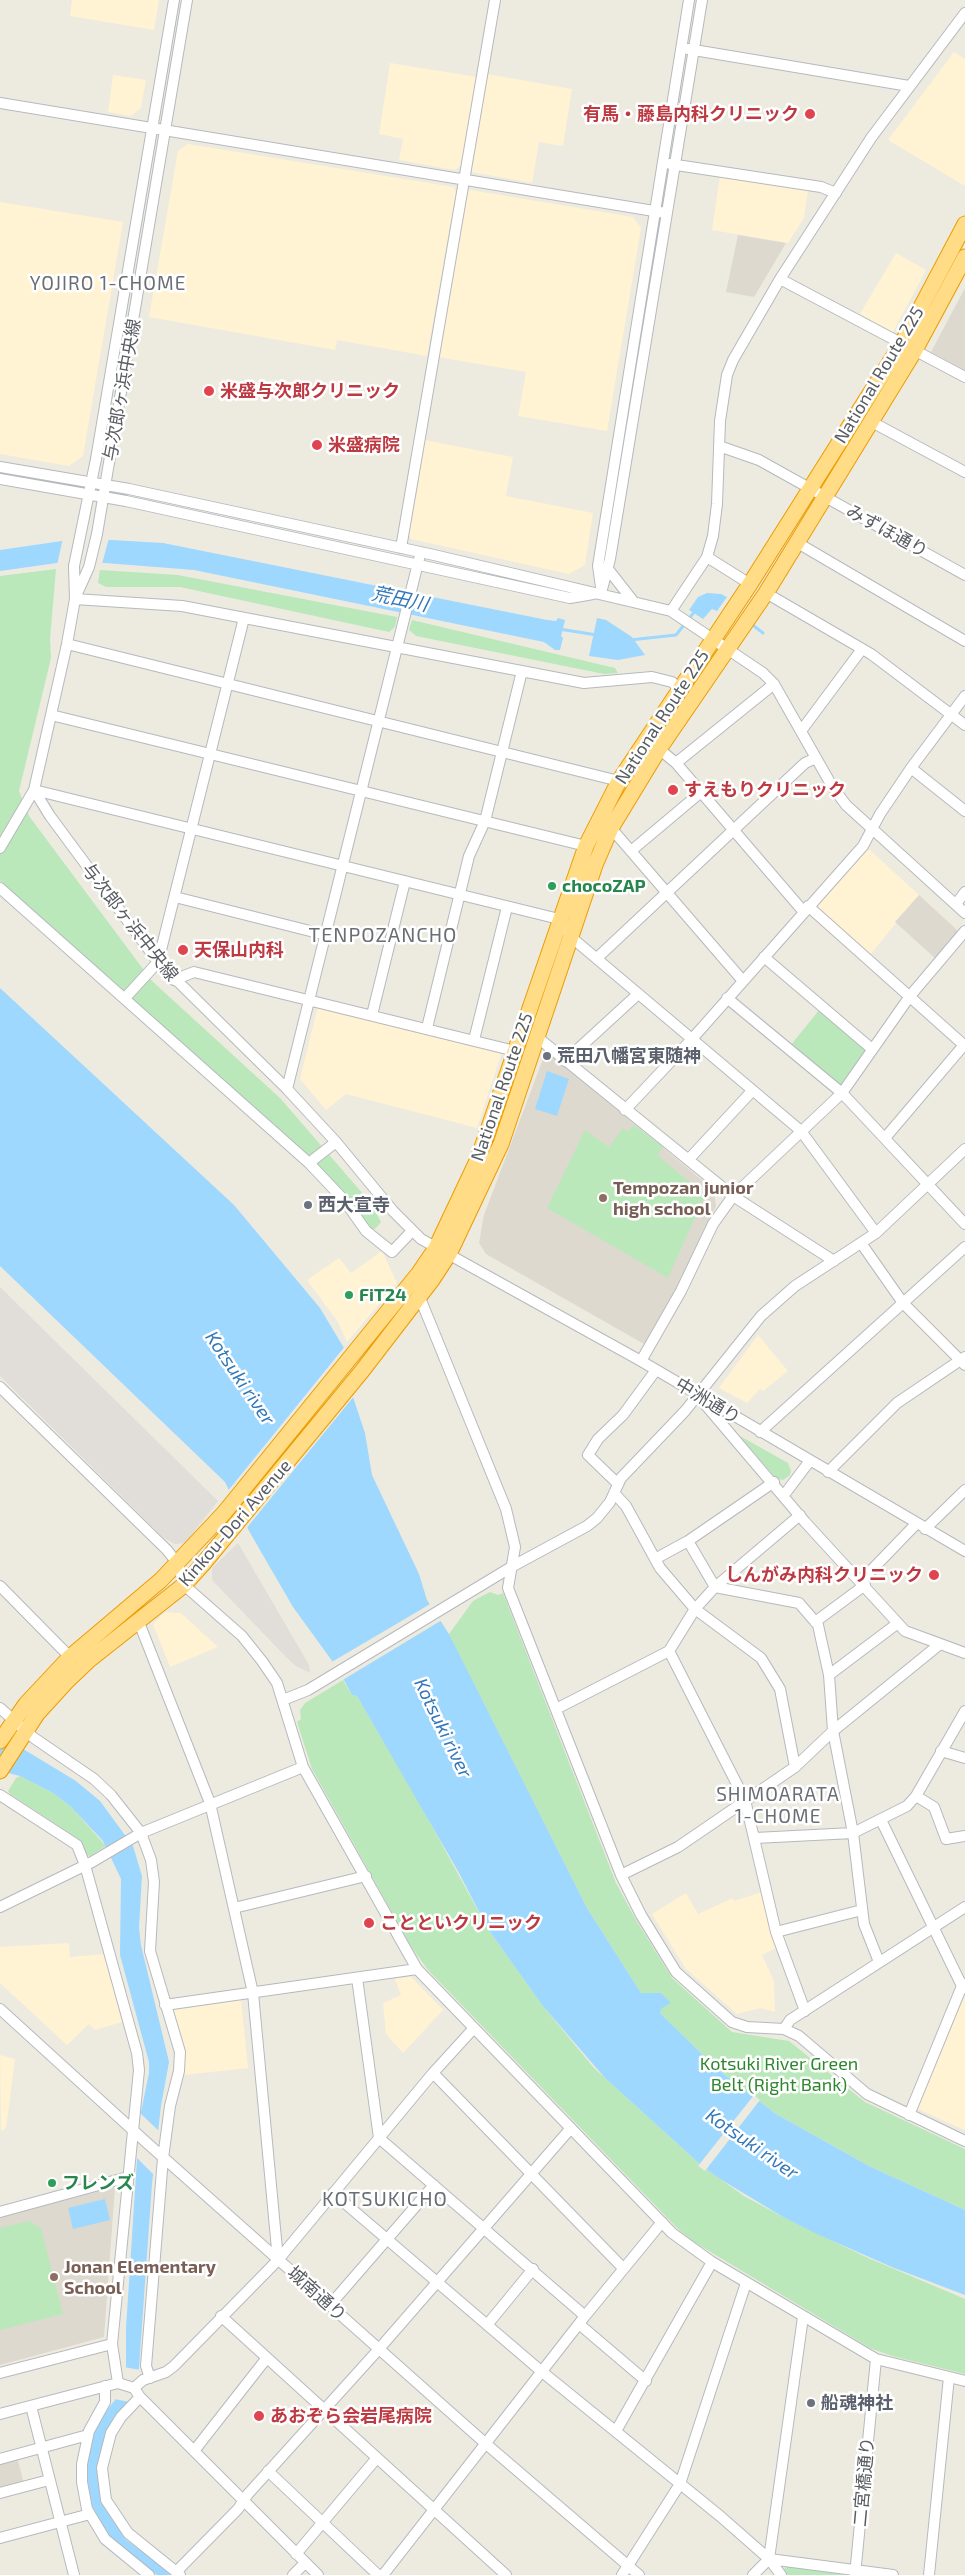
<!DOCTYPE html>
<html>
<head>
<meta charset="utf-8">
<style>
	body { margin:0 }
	canvas { display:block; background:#edeae0 }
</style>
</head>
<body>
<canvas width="965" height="2575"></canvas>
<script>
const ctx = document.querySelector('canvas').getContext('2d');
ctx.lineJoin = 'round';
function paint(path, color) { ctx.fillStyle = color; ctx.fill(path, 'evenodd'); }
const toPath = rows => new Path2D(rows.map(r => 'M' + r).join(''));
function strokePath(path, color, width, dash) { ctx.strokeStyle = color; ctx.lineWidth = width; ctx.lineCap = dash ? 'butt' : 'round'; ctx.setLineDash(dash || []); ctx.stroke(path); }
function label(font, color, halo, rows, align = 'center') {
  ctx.font = font + ' "Exo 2","Noto Sans JP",sans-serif'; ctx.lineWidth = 5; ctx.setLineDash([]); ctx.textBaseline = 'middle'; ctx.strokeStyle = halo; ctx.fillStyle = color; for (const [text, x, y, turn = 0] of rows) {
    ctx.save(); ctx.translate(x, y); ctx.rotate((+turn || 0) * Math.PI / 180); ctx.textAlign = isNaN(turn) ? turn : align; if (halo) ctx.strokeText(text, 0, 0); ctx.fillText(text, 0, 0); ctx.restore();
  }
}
const commercial = toPath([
	[72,0,159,0,154,30,70,16],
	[954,52,965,59,965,186,888,140],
	[390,63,477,77,461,166,454,170,399,160,403,139,379,134],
	[487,74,572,89,563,146,539,142,532,183,472,172,469,168],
	[113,75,146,80,141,108,131,116,108,112],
	[188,144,454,187,456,192,427,356,337,340,335,350,149,317,178,151],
	[720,176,808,190,804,218,788,243,712,230],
	[470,190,633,217,641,228,607,431,518,416,526,372,438,357,464,193],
	[0,202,123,222,83,456,69,466,0,454],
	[896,253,926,270,893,332,860,314],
	[424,440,513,457,506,496,593,513,585,565,569,574,411,539,409,535],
	[865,850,870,850,919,895,869,956,817,908,818,902],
	[321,1007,502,1052,477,1128,346,1094,326,1110,300,1079,317,1010],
	[382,1251,397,1283,347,1342,338,1322,307,1280,339,1258,351,1273],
	[758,1335,788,1371,763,1391,760,1389,747,1403,719,1388],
	[165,1612,181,1613,218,1647,170,1667,153,1624],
	[762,1892,778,1947,762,1955,774,1981,775,2012,761,2008,737,2014,686,1969,652,1914,686,1893,698,1914,733,1898,734,1901],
	[69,1943,70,1957,104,1954,122,2022,95,2030,89,2024,67,2045,0,1983,0,1947],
	[411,1977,443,2010,403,2053,386,2034,383,2003,401,1995,395,1979],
	[965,1993,965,2129,964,2130,916,2108,962,1994],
	[241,2000,248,2068,183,2075,184,2051,173,2010],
	[0,2055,15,2059,6,2128,1,2131]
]);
const industrial = toPath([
	[0,1287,218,1501,185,1543,175,1544,164,1538,0,1376],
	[238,1543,309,1665,310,1673,296,1666,286,1657,212,1580,212,1568]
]);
const education = toPath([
	[738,235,786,243,754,297,726,292],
	[965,288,965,370,931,352],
	[919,895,957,930,958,935,936,959,895,922],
	[546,1051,714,1190,716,1206,679,1284,644,1344,486,1254,479,1243,484,1215],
	[115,2187,104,2337,0,2365,0,2217],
	[17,2457,24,2484,0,2491,0,2461]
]);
const green = toPath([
	[56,569,50,639,51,658,19,791,29,816,152,981,280,1098,370,1202,381,1222,375,1229,369,1229,349,1197,308,1156,0,881,0,576],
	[100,570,178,575,397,617,395,627,389,632,180,587,106,587,98,583],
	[412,620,615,668,618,673,604,674,416,636,409,630],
	[820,1009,864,1048,865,1054,842,1086,838,1087,790,1046],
	[634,1125,663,1147,657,1155,705,1195,668,1278,547,1208,585,1130,609,1147,623,1128,634,1136,628,1131],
	[740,1436,788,1463,791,1471,790,1475,783,1480,776,1478],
	[490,1592,498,1595,503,1593,616,1883,636,1920,672,1978,732,2032,789,2041,865,2102,965,2149,965,2210,869,2166,776,2114,717,2069,660,2013,662,2008,641,1993,587,1908,450,1637,449,1634,473,1601],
	[343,1680,352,1695,357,1696,421,1806,488,1929,542,2005,594,2068,702,2166,744,2196,783,2217,866,2257,965,2299,965,2374,892,2356,870,2348,694,2242,680,2231,428,1970,412,1948,312,1769,297,1722,301,1719,300,1710,305,1703],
	[20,1776,53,1793,70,1806,106,1846,90,1856,87,1855,80,1840,10,1794,8,1791,16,1778],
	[29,2221,41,2228,63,2314,0,2330,0,2228],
	[787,2566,843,2574,844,2575,785,2575,782,2571]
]);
const water = toPath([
	[112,540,163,543,547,620,556,621,558,618,565,620,561,636,563,638,560,650,555,650,544,642,194,570,105,563,57,563,0,571,0,550,62,541],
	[707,593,721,594,727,597,717,611,712,609,703,619,689,610,698,597],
	[597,618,606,620,632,637,645,655,618,660,589,656],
	[0,988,234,1205,320,1308,344,1348,353,1397,365,1433,372,1475,419,1574,427,1600,449,1634,587,1908,641,1993,661,1993,671,2003,662,2008,660,2013,717,2069,776,2114,869,2166,965,2210,965,2295,894,2268,817,2234,783,2217,720,2179,702,2166,605,2078,542,2005,488,1929,459,1873,357,1696,352,1695,338,1669,293,1607,249,1531,225,1482,0,1266],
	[547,1071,569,1079,557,1116,535,1109],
	[0,1735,76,1781,100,1801,133,1846,142,1876,139,1928,141,1945,169,2062,161,2106,152,2184,139,2368,128,2403,108,2434,103,2502,125,2539,174,2575,157,2575,124,2550,103,2529,91,2503,86,2473,87,2455,91,2436,103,2415,115,2400,126,2366,126,2328,137,2160,141,2112,149,2073,149,2062,120,1955,121,1879,103,1841,70,1806,53,1793,20,1776,0,1771],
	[105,2199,110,2220,73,2229,68,2208]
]);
const pier = toPath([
	[63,538,109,538,102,564,57,565],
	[346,1345,355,1395,245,1530,227,1492],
	[432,1603,442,1620,341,1681,330,1663],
	[754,2095,760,2100,705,2171,698,2166],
	[139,2112,160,2132,155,2176,135,2156],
	[124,2367,140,2370,130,2402,114,2399]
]);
const stream = toPath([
	[750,623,763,633],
	[559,629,597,635],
	[630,640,676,635,695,611]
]);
const minor = toPath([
	[688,49,909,86],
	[0,103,666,213],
	[670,164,821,187,836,193],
	[780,279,965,377],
	[870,421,965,472],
	[719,446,759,460,965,575],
	[0,467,129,489,434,555,671,611,763,673,774,684,832,786,846,805,965,913],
	[0,479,126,501,570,598,593,594],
	[796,542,965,641],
	[401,548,495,0],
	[707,557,750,584],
	[608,569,633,601],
	[601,587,598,566,689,0],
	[601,593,610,559,702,0],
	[766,593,871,654,965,725],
	[76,596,89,567,97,534,187,0],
	[75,599,182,606,584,683,652,677,672,682,680,689],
	[671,611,707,557,713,536,717,504,720,421,727,375,733,360,780,279,871,138,965,13],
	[67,644,619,781],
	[51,715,586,846],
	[801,731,862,649],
	[659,749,676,763,803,911],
	[676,763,774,684],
	[911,768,965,811],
	[34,790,50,816,158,962,287,1089,336,1142,393,1211,421,1239,641,1361,965,1551],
	[34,790,559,919,571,937,801,1131,876,1233],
	[611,828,743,981],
	[0,848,34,790,67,644,75,599,74,566,96,459,174,0],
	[631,851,700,793],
	[0,888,309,1163,344,1200,366,1231,392,1252,412,1231],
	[175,897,326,935],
	[956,904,965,892],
	[808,906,965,1046],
	[764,957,872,1049],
	[597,958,805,763,816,758],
	[174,980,194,972,515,1051],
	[125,998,158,962,244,618],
	[727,998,842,1093,965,1224],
	[372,1015,405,881],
	[427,1028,469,856,485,821,522,671],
	[537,1037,733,1196,834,1261],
	[474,1040,507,907],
	[565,1061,637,995],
	[287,1089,419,559],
	[625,1110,692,1039,863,846,880,814,911,768,965,696],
	[885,1138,964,1045],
	[689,1159,752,1091],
	[309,1163,336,1142],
	[861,1243,903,1303,965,1365],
	[420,1298,506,1509,515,1547,508,1588,621,1875,641,1915,676,1972,732,2022,747,2027,784,2029,799,2036,867,2094,965,2141],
	[641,1361,681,1291,713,1224,733,1196,842,1093,910,996,965,931],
	[0,1387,167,1550,178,1564,184,1585,242,1636,262,1661,277,1683,303,1767,417,1969,646,2206,672,2233,712,2262,876,2359,965,2381],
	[704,1403,805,1522,905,1631,965,1653],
	[760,1432,965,1247],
	[828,1472,897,1403,965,1357],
	[618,1484,588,1455,598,1439,623,1415,656,1370],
	[614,1493,626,1506,660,1568,695,1609,761,1658,780,1689,795,1767],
	[784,1495,809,1462],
	[925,1529,965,1490],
	[688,1541,715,1587,799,1603,818,1625,829,1675,833,1731,853,1833,864,1924,879,1962],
	[655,1559,688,1541,774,1482],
	[861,1581,916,1524],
	[0,1586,70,1657],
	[138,1620,210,1803,253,1993,278,2260],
	[815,1622,865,1585],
	[669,1651,745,1800,776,1932,805,2011],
	[829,1675,898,1623],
	[283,1700,308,1690,513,1566,587,1526,597,1518,610,1502,621,1478,685,1411,761,1316,795,1286,876,1233,965,1149],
	[0,1708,34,1738,94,1779,111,1795,141,1833,151,1860,154,1882,150,1951,180,2052,179,2071,170,2106,163,2158,146,2366,150,2378],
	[556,1709,669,1651,695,1609,715,1587,800,1515],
	[941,1751,965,1758],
	[0,1795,77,1845,85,1865,137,2053,139,2070,112,2344,118,2383],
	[916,1796,934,1807,946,1839,965,1836],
	[881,1820,962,1986,965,1988],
	[755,1838,853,1833,907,1806,916,1796,965,1711],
	[621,1875,678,1847,795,1767,833,1731,940,1644],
	[0,1907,92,1862,141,1833,303,1767],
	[234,1908,366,1876],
	[776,1932,862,1910],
	[357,1978,379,2138,585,2316],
	[165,2005,417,1969],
	[0,2009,147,2143,485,2443,639,2575],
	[784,2029,790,2020,965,1907],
	[433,2073,623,2268],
	[909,2115,962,1986,965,1984],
	[333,2193,541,2371,720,2516,769,2559,781,2575],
	[0,2212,128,2177],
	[330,2305,434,2185],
	[221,2316,506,2575],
	[579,2324,646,2381],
	[487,2325,533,2269],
	[0,2373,112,2344],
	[105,2386,105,2402,89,2431,82,2464,82,2482,87,2509,105,2539,149,2575],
	[134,2388,143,2380,166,2372,174,2366,278,2260,433,2073,474,2028],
	[140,2397,121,2417,111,2433,102,2468,106,2500,128,2533,180,2575],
	[31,2406,74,2575],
	[0,2414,118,2383,134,2388,140,2397,318,2575],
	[616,2431,712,2262],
	[194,2451,266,2359],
	[0,2459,88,2435],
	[268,2471,378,2575],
	[0,2493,49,2480],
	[0,2538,90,2514],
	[296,2554,376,2459],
	[769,2559,893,2575],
	[177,2571,238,2509,248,2494,379,2349,571,2128],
	[293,2575,305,2563],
	[383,2575,585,2316,662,2222],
	[622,2575,680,2484,746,2283],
	[753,2575,769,2559,803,2317],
	[855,2575,876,2359],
	[929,2575,949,2377]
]);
const highway = toPath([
	[0,1741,26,1704,70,1657,161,1580,224,1513,419,1273,436,1248,478,1159,586,846,619,781,750,584,902,343,965,224],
	[0,1771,37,1714,67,1681,89,1660,184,1585,203,1564,362,1371,432,1280,449,1254,501,1144,595,865,611,828,659,749,766,593,915,350,965,257]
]);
const markers = [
	[810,114,6,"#e0444e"],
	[209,391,6,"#e0444e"],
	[317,445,6,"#e0444e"],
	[673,790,6,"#e0444e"],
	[552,886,5,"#2e9e5b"],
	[183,950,6,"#e0444e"],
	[547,1056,5,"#6b7280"],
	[603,1198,5,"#8d6e63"],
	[308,1205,5,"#6b7280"],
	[349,1295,5,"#2e9e5b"],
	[934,1575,6,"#e0444e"],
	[369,1923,6,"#e0444e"],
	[52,2183,5,"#2e9e5b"],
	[54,2277,5,"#8d6e63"],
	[811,2403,5,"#6b7280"],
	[259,2416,6,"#e0444e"]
];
const healthNames = [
	["有馬・藤島内科クリニック",799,114,"right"],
	["米盛与次郎クリニック",220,391],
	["米盛病院",328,445],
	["すえもりクリニック",684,790],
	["天保山内科",194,950],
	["しんがみ内科クリニック",923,1575,"right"],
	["ことといクリニック",380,1923],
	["あおぞら会岩尾病院",270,2416]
];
const streetNames = [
	["National Route 225",879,375,-59],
	["与次郎ヶ浜中央線",122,390,-80],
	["みずほ通り",887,531,29],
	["National Route 225",662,717,-57],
	["与次郎ヶ浜中央線",130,922,52],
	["National Route 225",502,1087,-71],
	["中洲通り",708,1401,31],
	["Kinkou-Dori Avenue",235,1523,-49],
	["城南通り",317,2294,42],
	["二宮橋通り",864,2482,-85]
];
const leisureNames = [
	["chocoZAP",562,886],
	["FiT24",359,1295],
	["フレンズ",62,2183]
];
const worshipNames = [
	["荒田八幡宮東随神",557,1056],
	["西大宣寺",318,1205],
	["船魂神社",821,2403]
];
const educationNames = [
	["Tempozan junior",613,1188],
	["high school",613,1209],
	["Jonan Elementary",64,2267],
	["School",64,2288]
];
const parkNames = [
	["Kotsuki River Green",779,2064],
	["Belt (Right Bank)",779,2085]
];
const neighbourhoodNames = [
	["YOJIRO 1-CHOME",108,284],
	["SHIMOARATA",778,1795],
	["1-CHOME",778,1817]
];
const waterNames = [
	["荒田川",400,599,12],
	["Kotsuki river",240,1378,56],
	["Kotsuki river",443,1728,64],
	["Kotsuki river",752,2144,35]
];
const quarterNames = [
	["TENPOZANCHO",383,935],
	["KOTSUKICHO",385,2199]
];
paint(commercial, '#fff3d3');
paint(industrial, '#e1ddd8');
paint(education, '#ddd9cf');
paint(green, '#bbe8ba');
paint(water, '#9ed8ff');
paint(pier, '#edeae0');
strokePath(stream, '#9ed8ff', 3);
strokePath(minor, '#b6b9be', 12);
strokePath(highway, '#ed9c00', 17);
strokePath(minor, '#fff', 10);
strokePath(highway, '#ffdc85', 15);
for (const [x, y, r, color] of markers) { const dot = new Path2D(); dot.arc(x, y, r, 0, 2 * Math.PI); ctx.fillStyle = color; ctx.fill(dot); strokePath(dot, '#fff', 2); }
label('bold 18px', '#be3a42', '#fff', healthNames, 'left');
label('18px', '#595d62', '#fff', streetNames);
label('bold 18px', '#27864d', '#fff', leisureNames, 'left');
label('bold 18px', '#5b616d', '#fff', worshipNames, 'left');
label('bold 18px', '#785e54', '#fff', educationNames, 'left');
label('18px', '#2e862e', '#fff', parkNames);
ctx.letterSpacing = '1px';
label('19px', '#6a6f75', '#fff', neighbourhoodNames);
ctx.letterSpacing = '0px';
label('italic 19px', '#3378b9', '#fff', waterNames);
ctx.letterSpacing = '1px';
label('20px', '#6a6f75', '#fff', quarterNames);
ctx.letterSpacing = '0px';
</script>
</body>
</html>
